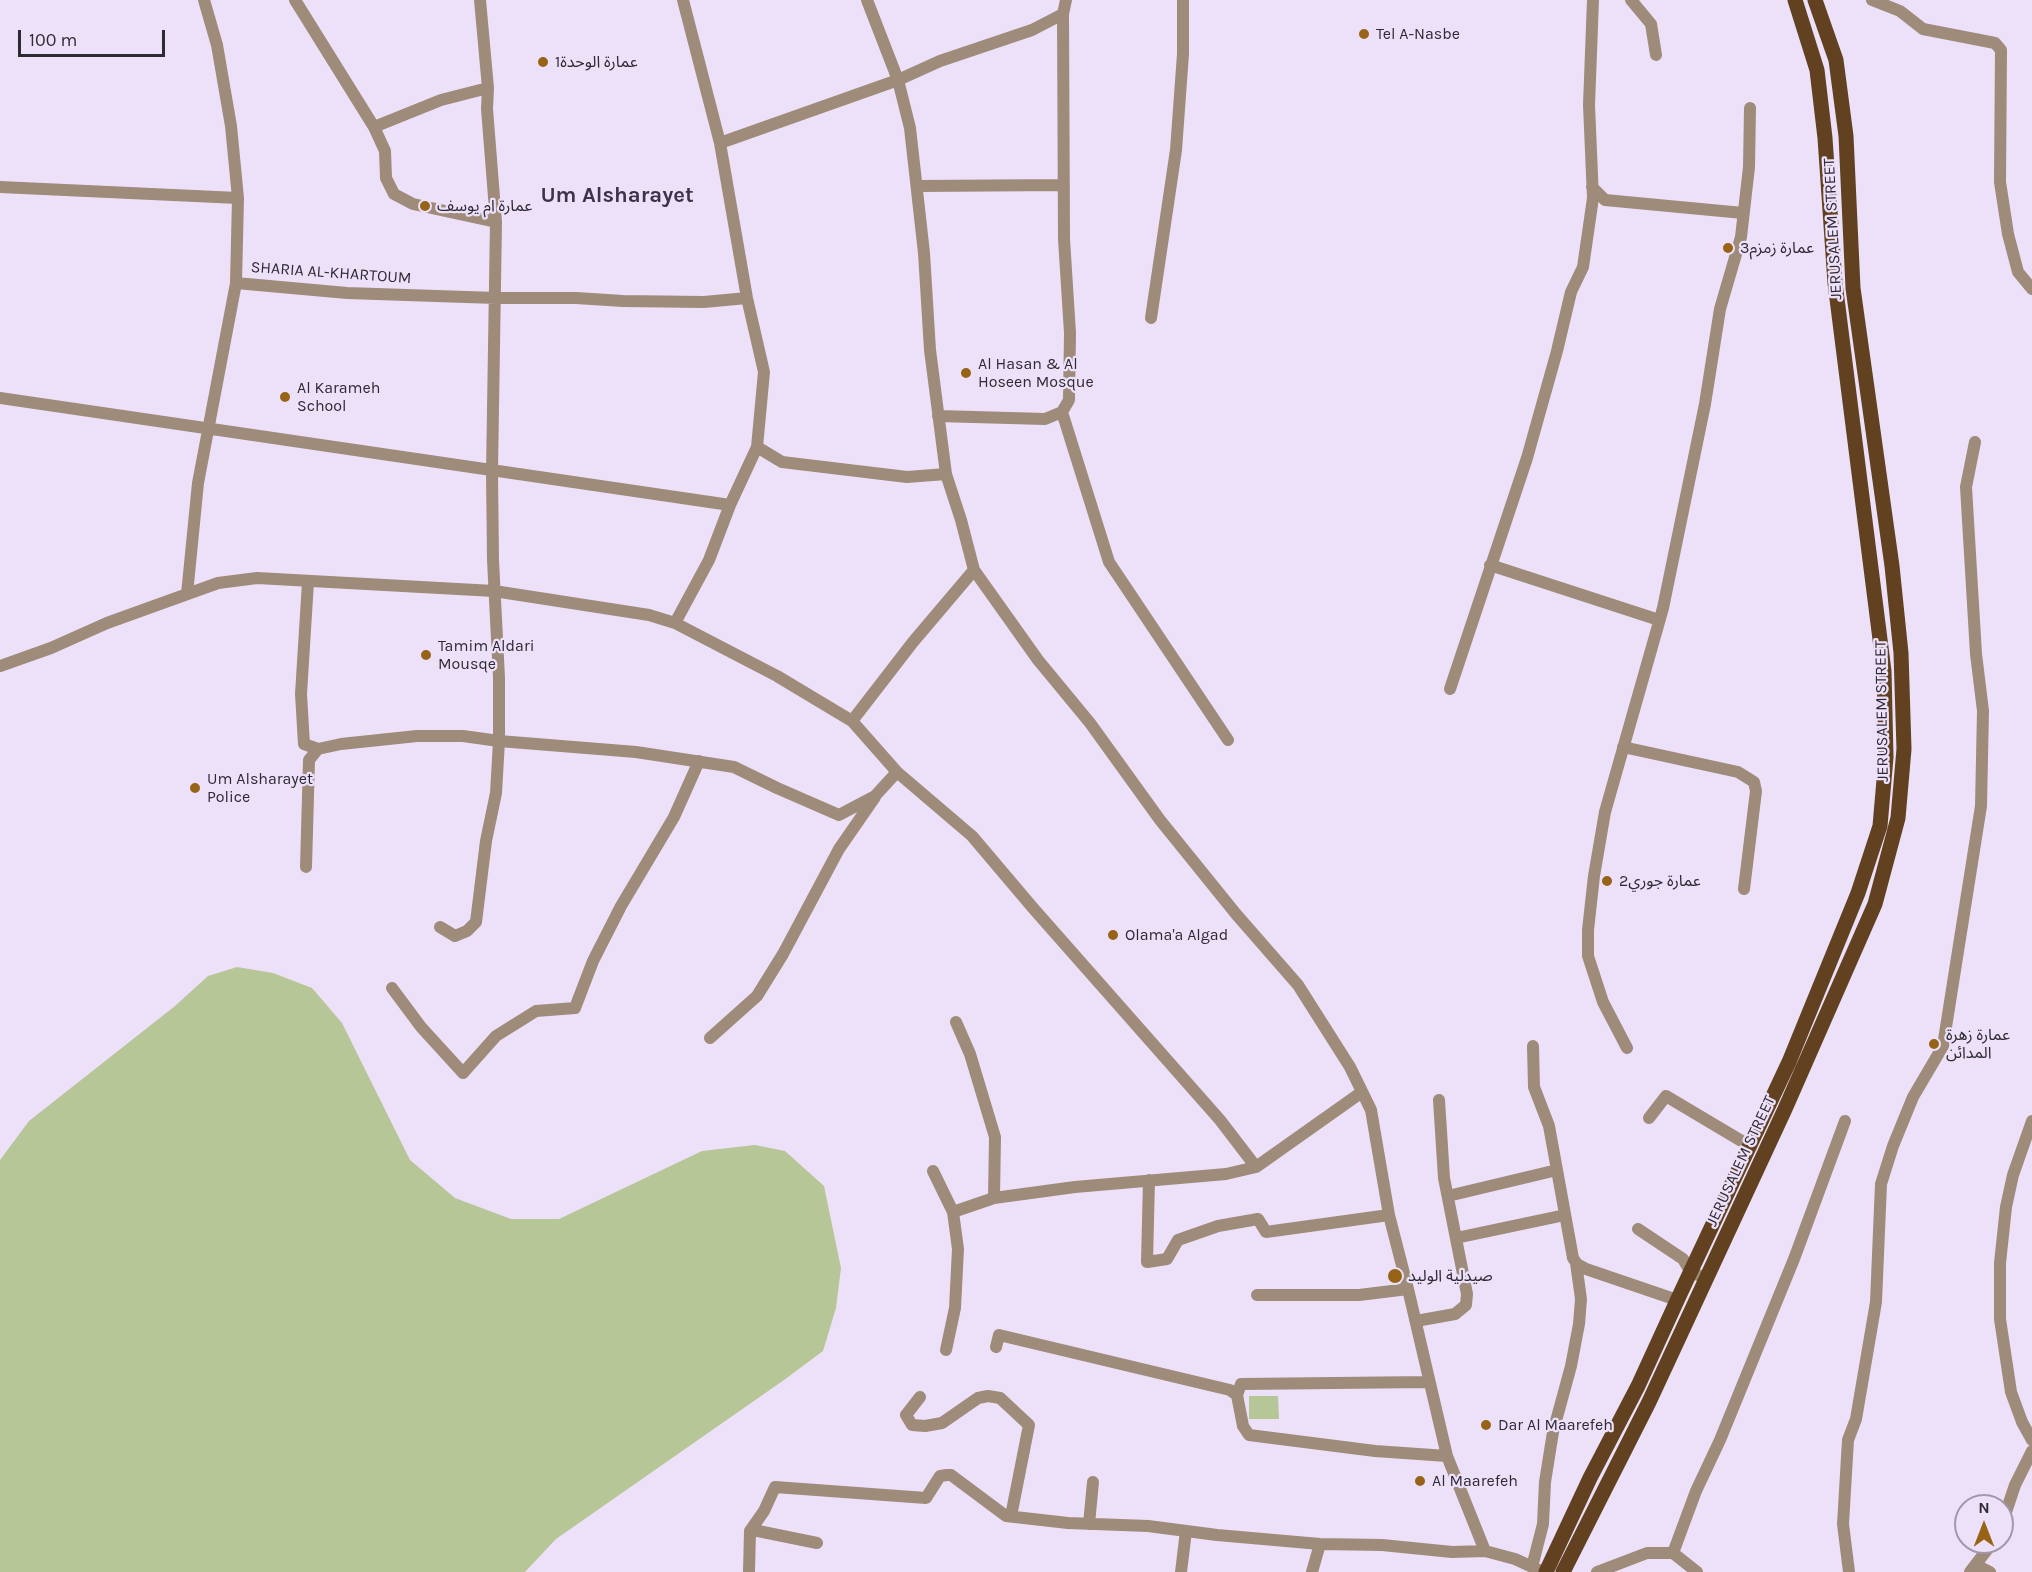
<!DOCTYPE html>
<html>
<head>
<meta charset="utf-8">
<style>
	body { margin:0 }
	#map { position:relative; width:2032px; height:1572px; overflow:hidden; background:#ede1fa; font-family:Karla,sans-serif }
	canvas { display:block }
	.north { position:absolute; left:1954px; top:1494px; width:60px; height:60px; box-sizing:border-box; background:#ede1fa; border:2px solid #a198aa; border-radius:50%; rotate:0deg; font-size:16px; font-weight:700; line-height:24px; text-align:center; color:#2e2a33 }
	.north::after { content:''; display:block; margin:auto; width:21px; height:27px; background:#966317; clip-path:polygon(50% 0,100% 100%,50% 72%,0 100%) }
	.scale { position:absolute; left:18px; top:30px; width:147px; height:27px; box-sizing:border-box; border:3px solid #2e2a33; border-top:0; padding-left:8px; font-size:18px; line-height:21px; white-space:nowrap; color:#2e2a33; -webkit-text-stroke:4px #ede1fa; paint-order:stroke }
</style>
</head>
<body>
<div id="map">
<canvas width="2032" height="1572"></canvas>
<div class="north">N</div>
<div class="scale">100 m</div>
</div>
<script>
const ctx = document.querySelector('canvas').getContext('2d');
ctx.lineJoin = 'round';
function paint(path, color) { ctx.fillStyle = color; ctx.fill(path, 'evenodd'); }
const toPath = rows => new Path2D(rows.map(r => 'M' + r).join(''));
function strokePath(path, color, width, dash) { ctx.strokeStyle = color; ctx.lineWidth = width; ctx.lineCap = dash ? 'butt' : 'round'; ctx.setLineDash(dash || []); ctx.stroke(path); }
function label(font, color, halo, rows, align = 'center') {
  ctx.font = font + ' Karla,"Noto Sans Arabic",sans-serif'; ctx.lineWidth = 4.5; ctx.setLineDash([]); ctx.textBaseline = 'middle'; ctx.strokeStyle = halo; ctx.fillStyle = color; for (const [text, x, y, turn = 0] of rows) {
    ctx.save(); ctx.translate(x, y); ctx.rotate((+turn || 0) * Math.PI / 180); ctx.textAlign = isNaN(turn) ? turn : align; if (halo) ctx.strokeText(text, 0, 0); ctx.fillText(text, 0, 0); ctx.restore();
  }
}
const green = toPath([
	[237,967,273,973,312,988,342,1023,410,1160,455,1198,511,1219,559,1219,702,1151,755,1145,785,1151,824,1186,841,1268,836,1308,823,1351,784,1380,556,1539,525,1572,0,1572,0,1160,29,1121,175,1006,208,976],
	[1249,1396,1278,1396,1279,1419,1249,1419]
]);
const minor = toPath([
	[295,0,374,127,385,151,386,178,394,194,413,204,496,222],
	[480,0,488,88,487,109,496,222,492,472,493,560,499,678,499,741,636,752,734,767,777,788,839,815,875,796,897,772],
	[867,0,898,80,910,128,924,253,930,350,946,474,961,520,974,570,1038,660,1090,723,1160,820,1236,914,1298,985,1350,1067,1371,1110,1389,1215,1408,1289,1447,1456,1485,1551],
	[1631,0,1651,24,1656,55],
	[1872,0,1900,11,1923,29,1995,43,2001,50,2000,182,2008,234,2018,272,2032,289],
	[374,127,441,100,488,88],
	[720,143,898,80,940,61,1032,30,1063,14,1066,0],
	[917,186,1064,185],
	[0,187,238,198],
	[1592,187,1605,200,1743,213],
	[236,283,347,293,496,298,576,298,623,301,704,302,747,298],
	[1151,318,1176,150,1183,54,1183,0],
	[0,398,730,505],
	[1062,412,1109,562,1228,740],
	[938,416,1045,419,1062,412,1069,400,1070,333,1064,239,1063,14],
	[757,447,782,462,907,477,946,474],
	[1490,565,1659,620],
	[308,582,301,694,304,744,318,749],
	[187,594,198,483,236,283,238,198,231,126,217,45,204,0],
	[675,623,709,560,730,505,757,447,764,372,747,298,720,143,683,0],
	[0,666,51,648,107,623,218,583,257,578,494,591,649,615,675,623,777,676,852,721,913,642,974,570],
	[1450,689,1527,458,1557,351,1571,292,1583,267,1593,198,1589,105,1593,0],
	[852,721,897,772,972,836,1033,908,1220,1120,1256,1167,1362,1092],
	[1623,747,1738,772,1754,782,1756,791,1744,889],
	[306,867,309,760,318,749,341,744,417,736,463,736,499,741,496,793,486,841,476,922,467,931,455,936,440,927],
	[392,988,421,1027,463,1073,496,1036,536,1011,575,1008,593,961,621,906,674,817,699,761],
	[956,1022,970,1054,995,1137,994,1198,1075,1187,1226,1174,1256,1167],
	[710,1038,757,996,783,954,839,849,875,797],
	[1533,1046,1534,1087,1549,1126,1573,1258,1577,1264,1586,1269,1677,1300],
	[1627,1048,1603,1002,1588,956,1588,930,1594,876,1605,812,1663,608,1705,404,1720,309,1741,237,1749,167,1750,108],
	[1649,1118,1666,1096,1750,1146],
	[2032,1121,2013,1175,2006,1207,2000,1263,2000,1319,2011,1392,2022,1422,2032,1440],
	[933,1171,953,1212,958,1249,955,1308,946,1350],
	[1149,1180,1147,1262,1167,1259,1178,1240,1218,1226,1258,1219,1266,1232,1389,1215],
	[1448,1196,1557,1170],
	[953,1212,994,1198],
	[1638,1229,1683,1259,1690,1271,1706,1279],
	[1456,1238,1565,1215],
	[1257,1295,1359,1295,1408,1289],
	[1416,1321,1455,1314,1466,1305,1467,1294,1444,1178,1439,1100],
	[996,1347,999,1335,1230,1390,1237,1395,1243,1426,1249,1435,1375,1451,1447,1456],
	[1237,1395,1241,1384,1428,1382],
	[920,1397,906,1415,912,1425,925,1426,942,1423,978,1398,988,1396,1000,1398,1029,1425,1011,1516],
	[1089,1524,1093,1482],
	[2002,1524,2015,1485,2032,1451],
	[750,1531,764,1511,775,1487,926,1498,940,1476,947,1475,951,1475,1006,1516,1068,1523,1148,1526,1217,1535,1320,1544,1382,1545,1452,1552,1485,1551,1515,1559,1543,1572],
	[1673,1553,1696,1491,1720,1440,1794,1259,1845,1121],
	[1976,1565,1990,1572],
	[1532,1567,1543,1524,1545,1482,1553,1432,1571,1366,1579,1324,1581,1299,1576,1263],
	[749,1572,750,1531,758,1531,817,1543],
	[1181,1572,1186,1531],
	[1312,1572,1320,1544],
	[1597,1572,1647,1553,1673,1553,1697,1572],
	[1849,1572,1843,1524,1848,1440,1856,1419,1876,1302,1881,1184,1893,1146,1913,1097,1943,1046,1981,806,1983,711,1976,654,1966,487,1975,442],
	[1970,1572,1993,1542]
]);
const major = toPath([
	[1546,1572,1590,1478,1638,1386,1681,1292,1789,1062,1858,893,1880,826,1886,757,1884,671,1835,283,1825,138,1817,70,1795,0],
	[1563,1572,1649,1402,1785,1109,1875,904,1898,818,1904,749,1901,653,1892,566,1853,288,1846,136,1836,60,1815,0]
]);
const markers = [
	[1364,34,6,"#966317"],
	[543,62,6,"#966317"],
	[425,206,6,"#966317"],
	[1728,248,6,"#966317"],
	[966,373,6,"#966317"],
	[285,397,6,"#966317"],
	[426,655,6,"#966317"],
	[195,788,6,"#966317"],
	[1607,881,6,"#966317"],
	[1113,935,6,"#966317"],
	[1934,1044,6,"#966317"],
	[1395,1276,8,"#966317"],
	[1486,1425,6,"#966317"],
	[1420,1481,6,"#966317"]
];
const poiNames = [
	["Tel A-Nasbe",1376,34],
	["عمارة الوحدة1",555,62],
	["عمارة ام يوسف",437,206],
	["عمارة زمزم3",1740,248],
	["Al Hasan & Al",978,364],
	["Hoseen Mosque",978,382],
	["Al Karameh",297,388],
	["School",297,406],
	["Tamim Aldari",438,646],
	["Mousqe",438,664],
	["Um Alsharayet",207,779],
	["Police",207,797],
	["عمارة جوري2",1619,881],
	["Olama'a Algad",1125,935],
	["عمارة زهرة",1946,1035],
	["المدائن",1946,1053],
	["صيدلية الوليد",1408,1276],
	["Dar Al Maarefeh",1498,1425],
	["Al Maarefeh",1432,1481]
];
const streetNames = [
	["JERUSALEM STREET",1833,229,-93],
	["SHARIA AL-KHARTOUM",331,273,4],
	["JERUSALEM STREET",1882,711,-91],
	["JERUSALEM STREET",1741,1161,-65]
];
const districtNames = [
	["Um Alsharayet",617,196]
];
paint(green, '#b6c696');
strokePath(minor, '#9e8b79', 12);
strokePath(major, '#61411f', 15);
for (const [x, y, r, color] of markers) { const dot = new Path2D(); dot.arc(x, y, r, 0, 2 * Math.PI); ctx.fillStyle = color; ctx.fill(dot); strokePath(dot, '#ede1fa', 2); }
label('16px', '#2e2a33', '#ede1fa', poiNames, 'left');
label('16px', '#2e2a33', '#ede1fa', streetNames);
label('bold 22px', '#3d3348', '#ede1fa', districtNames);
</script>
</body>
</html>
